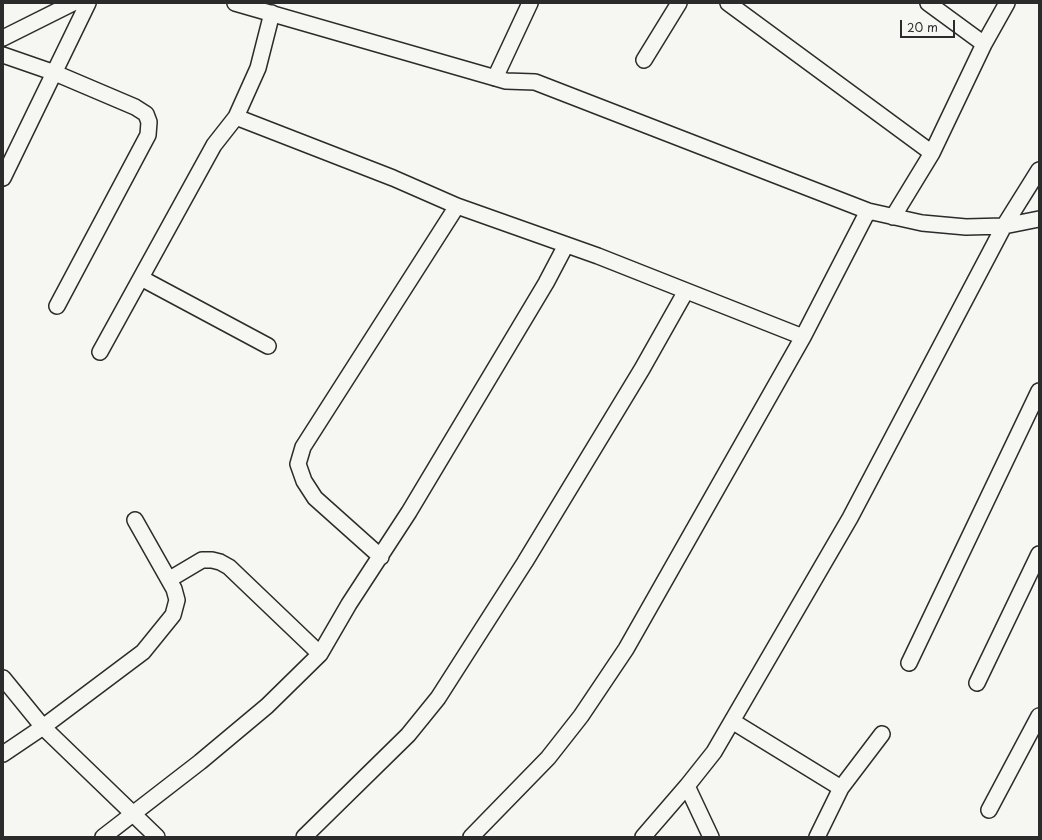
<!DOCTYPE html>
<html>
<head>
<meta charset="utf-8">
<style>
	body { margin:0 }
	#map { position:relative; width:1042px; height:840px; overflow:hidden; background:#f6f6f2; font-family:"Playpen Sans",sans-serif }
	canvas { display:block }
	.frame { position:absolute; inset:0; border:4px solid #2b2b2b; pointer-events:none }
	.scale { position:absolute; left:900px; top:20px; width:55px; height:18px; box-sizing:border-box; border:2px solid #2b2b2b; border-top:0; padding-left:5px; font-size:12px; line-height:14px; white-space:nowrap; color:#2b2b2b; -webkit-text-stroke:3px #f6f6f2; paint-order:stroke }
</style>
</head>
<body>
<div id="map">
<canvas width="1042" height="840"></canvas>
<div class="frame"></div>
<div class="scale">20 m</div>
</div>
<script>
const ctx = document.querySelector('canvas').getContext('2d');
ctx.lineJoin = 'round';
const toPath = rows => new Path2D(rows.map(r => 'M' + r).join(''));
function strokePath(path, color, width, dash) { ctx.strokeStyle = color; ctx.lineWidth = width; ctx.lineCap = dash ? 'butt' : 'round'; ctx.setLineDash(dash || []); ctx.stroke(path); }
const minor = toPath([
	[235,3,506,81,535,82,868,211,922,223,966,227,1004,226,1039,219],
	[728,3,932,153],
	[928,3,984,44],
	[3,38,73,3],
	[3,55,55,73,135,107,146,114,149,122,148,135,57,306],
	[644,60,679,3],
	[495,78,530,3],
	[236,117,393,178,457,206,598,256,803,337],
	[3,178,88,3],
	[893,217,932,153,984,44,1007,3],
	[141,278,268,346],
	[100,352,214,145,236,117,258,68,272,13],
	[381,557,315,498,304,481,298,464,303,447,457,206],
	[170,579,202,560,212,560,220,562,229,567,320,654],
	[909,663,1039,391],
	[3,678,43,727,157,837],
	[977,683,1039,554],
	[732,721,841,788,882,734],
	[3,754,43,727,143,652,173,615,177,600,174,589,135,520],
	[687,786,711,837],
	[989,810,1039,716],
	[103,837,200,762,267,706,320,654,349,604,409,512,546,283,566,245],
	[304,837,408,735,438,698,525,562,642,369,686,291],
	[471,837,548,758,581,716,626,649,803,337,868,211],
	[643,837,687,786,714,752,850,518,1004,226,1039,170],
	[817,837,841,788]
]);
strokePath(minor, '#2b2b2b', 18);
strokePath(minor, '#f6f6f2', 15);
</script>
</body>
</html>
